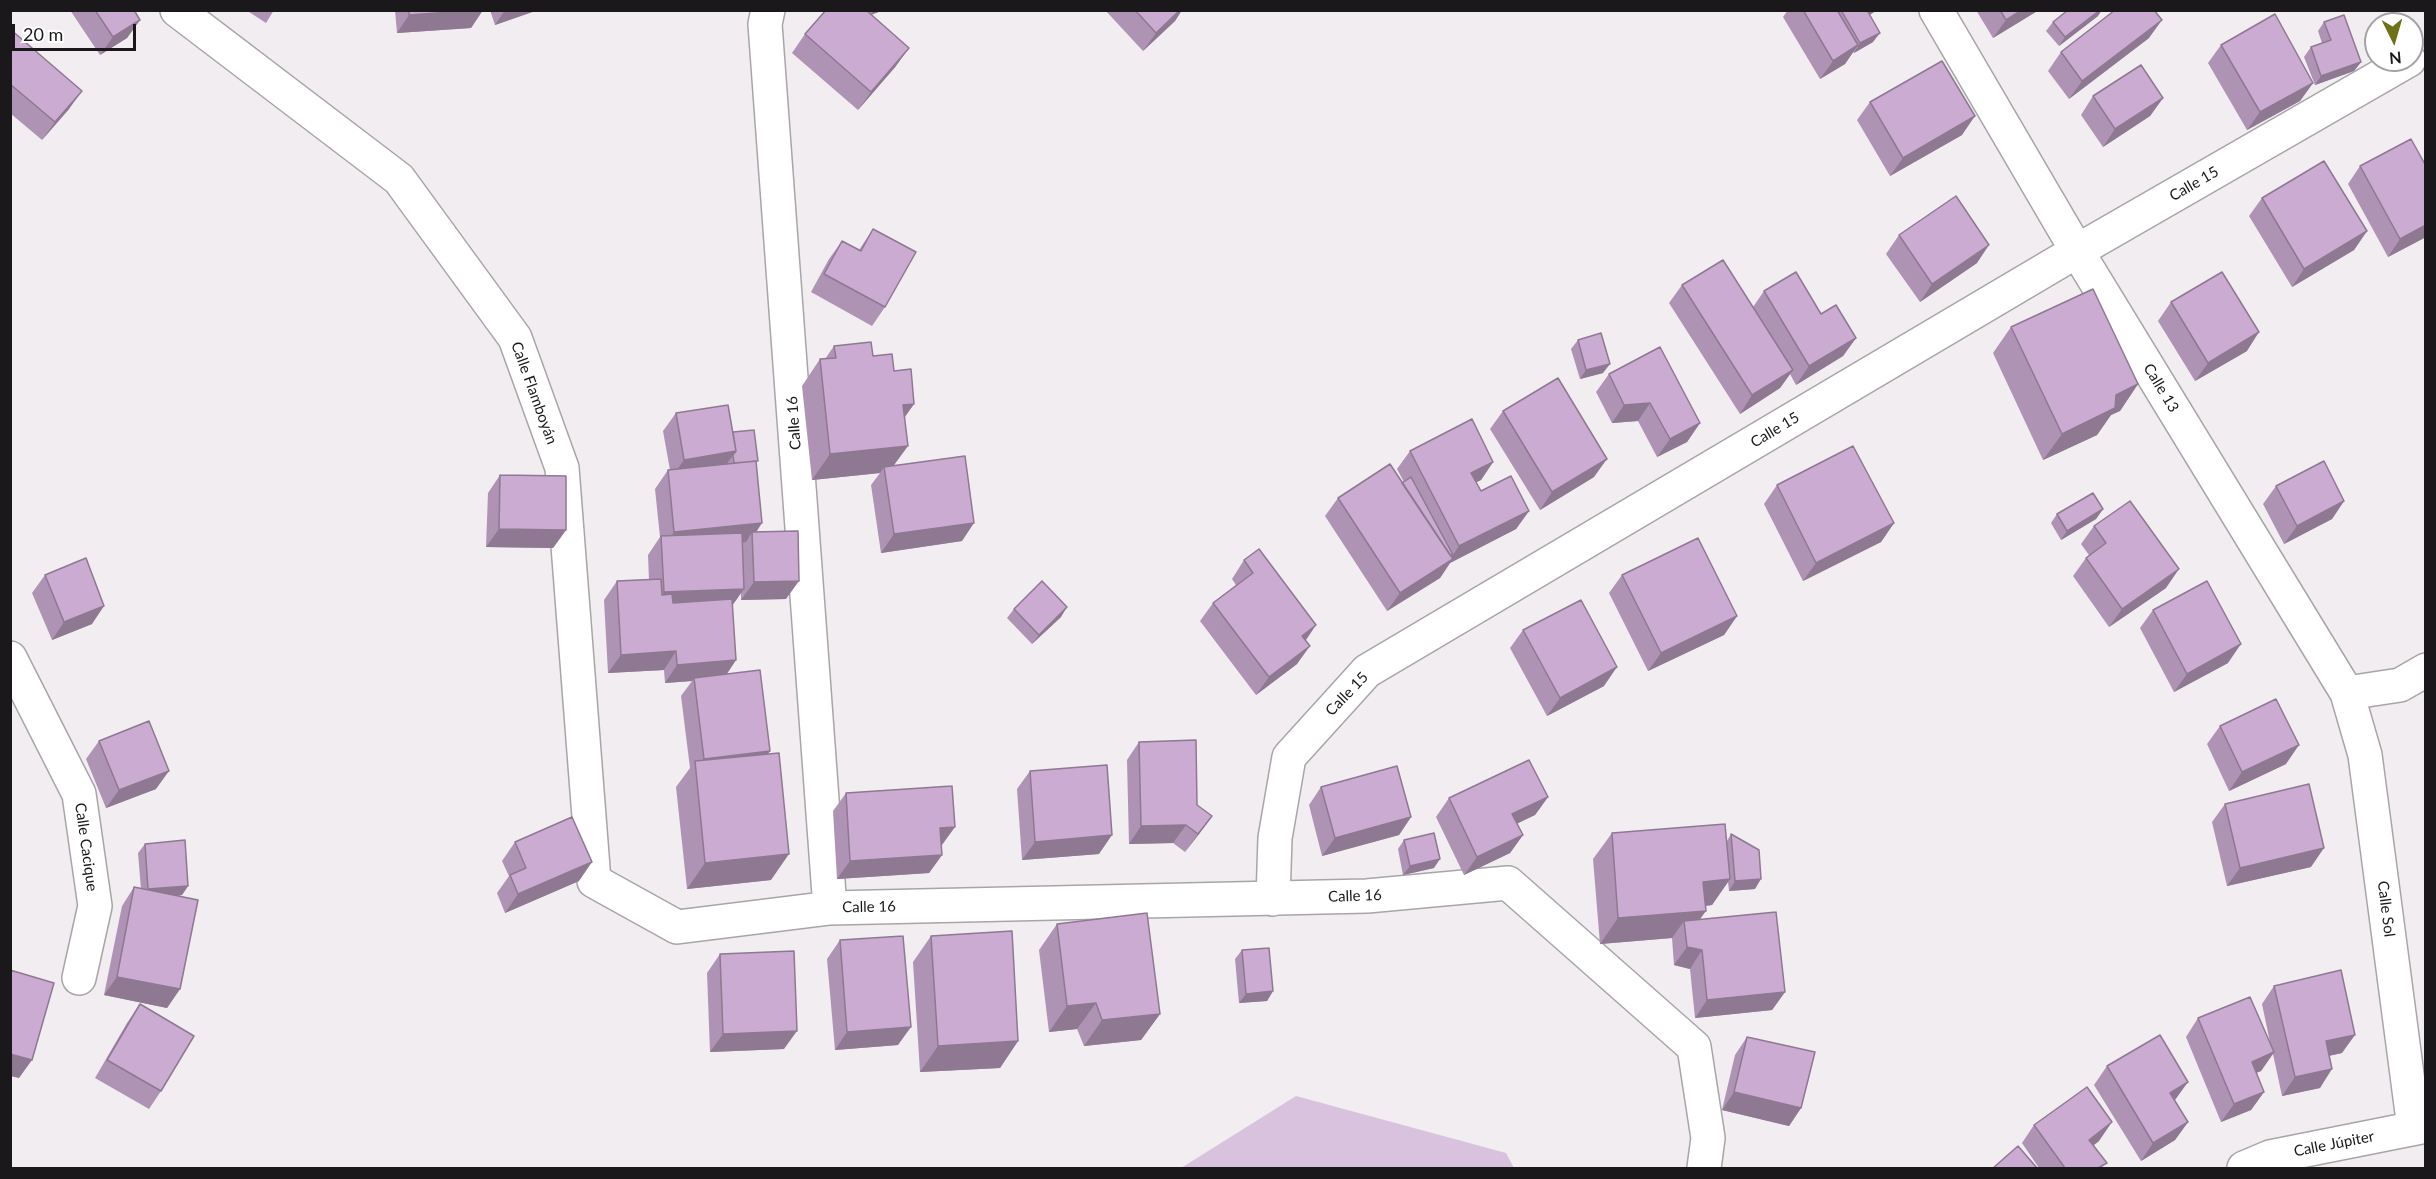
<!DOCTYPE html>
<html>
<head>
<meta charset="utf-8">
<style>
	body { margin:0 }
	#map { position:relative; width:2436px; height:1179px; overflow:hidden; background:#f1edf1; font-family:Lato,sans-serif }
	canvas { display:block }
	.frame { position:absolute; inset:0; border:12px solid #1a181a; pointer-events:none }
	.north { position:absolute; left:2364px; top:12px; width:60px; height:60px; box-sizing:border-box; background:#fff; border:2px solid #a3a3a3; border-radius:50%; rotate:175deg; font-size:16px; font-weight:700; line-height:24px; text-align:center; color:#1a181a }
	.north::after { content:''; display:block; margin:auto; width:21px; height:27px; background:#6e7116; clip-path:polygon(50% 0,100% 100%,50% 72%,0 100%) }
	.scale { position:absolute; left:12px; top:24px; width:124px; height:27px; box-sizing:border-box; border:3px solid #1a181a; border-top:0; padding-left:8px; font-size:18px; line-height:21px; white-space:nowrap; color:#1a181a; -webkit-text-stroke:4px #fff; paint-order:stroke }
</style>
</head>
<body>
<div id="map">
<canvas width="2436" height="1179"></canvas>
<div class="frame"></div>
<div class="north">N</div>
<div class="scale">20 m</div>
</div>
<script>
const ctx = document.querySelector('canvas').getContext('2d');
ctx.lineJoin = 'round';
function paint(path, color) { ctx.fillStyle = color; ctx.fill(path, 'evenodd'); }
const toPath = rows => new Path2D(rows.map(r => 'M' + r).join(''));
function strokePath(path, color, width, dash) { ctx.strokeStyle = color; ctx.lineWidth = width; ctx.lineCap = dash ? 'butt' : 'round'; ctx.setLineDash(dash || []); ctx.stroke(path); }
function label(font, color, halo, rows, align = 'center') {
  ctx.font = font + ' Lato,sans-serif'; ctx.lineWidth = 4.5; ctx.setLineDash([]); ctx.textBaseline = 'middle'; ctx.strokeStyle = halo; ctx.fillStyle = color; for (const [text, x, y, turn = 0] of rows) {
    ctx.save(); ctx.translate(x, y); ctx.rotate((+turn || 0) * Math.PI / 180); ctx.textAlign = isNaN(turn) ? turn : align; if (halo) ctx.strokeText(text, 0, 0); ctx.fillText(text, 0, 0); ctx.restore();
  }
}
const green = toPath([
	[1296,1096,1506,1153,1514,1168,1181,1168]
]);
const street = toPath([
	[177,10,399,179,515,338,562,468,594,881,677,927,830,908,1367,896,1508,883,1694,1047,1708,1138,1704,1168],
	[768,10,765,24,830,908],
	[1936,10,2077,251,2347,693,2400,685,2426,670],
	[10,658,79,794,95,906,79,978],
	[2347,693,2365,755,2414,1128],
	[1273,899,1275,838,1289,757,1367,671,2077,251,2409,60],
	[2244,1168,2270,1157,2426,1126]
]);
const wall = toPath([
	[70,10,134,10,140,20,127,38,100,55],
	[246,10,274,10,266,23],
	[395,10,483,10,471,28,397,33],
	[490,10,538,10,495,25],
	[868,10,884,10,871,15,896,66,858,110,792,53,805,34,870,14],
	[1105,10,1182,10,1175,21,1143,51],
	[1788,10,1877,10,1870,15,1873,42,1854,53,1853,52,1845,64,1820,79,1783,17],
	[1976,10,2039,10,1993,38],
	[2098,16,2059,46,2046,31,2053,22],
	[2324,22,2361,62,2354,71,2315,85,2304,57,2311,47,2322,43,2318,31],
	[10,29,69,109,42,140,10,113],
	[2149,38,2069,99,2048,71,2061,52],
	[2221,45,2313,83,2300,101,2247,130,2208,63],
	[2093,96,2163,98,2150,116,2103,147,2081,115],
	[1870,102,1962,135,1890,176,1857,120],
	[2360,166,2426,237,2388,257,2348,184],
	[2262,198,2367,231,2354,250,2292,287,2249,216],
	[873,229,885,307,872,326,811,292,829,259,842,241,859,250],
	[1899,235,1977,263,1920,302,1886,254],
	[1682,285,1753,307,1764,291,1821,314,1856,338,1843,356,1796,385,1790,374,1780,388,1740,414,1669,303],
	[2171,302,2247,351,2195,381,2158,321],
	[2011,327,2138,384,2120,411,2111,415,2097,435,2043,460,1993,353],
	[1578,340,1603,373,1580,379,1571,349],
	[834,346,873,356,914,404,905,417,894,466,962,541,881,553,871,485,880,473,812,480,802,386,820,359,825,359],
	[1609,374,1700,423,1687,442,1657,457,1638,421,1612,423,1596,392],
	[1503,411,1594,477,1540,510,1490,429],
	[676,413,733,432,756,463,756,532,786,599,741,600,741,593,732,606,736,660,727,674,770,751,768,754,771,880,687,889,676,787,690,768,681,696,692,681,665,683,664,670,608,673,604,600,617,581,649,580,648,555,660,537,655,489,668,470,670,470,663,431],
	[1410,451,1493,462,1481,480,1476,482,1481,491,1529,511,1516,529,1450,563,1440,578,1387,611,1325,516,1338,498,1404,482,1397,469],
	[500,475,566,530,553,548,486,547,488,493],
	[1777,485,1894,523,1881,542,1803,581,1764,504],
	[2276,486,2344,501,2332,519,2284,544,2263,504],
	[2103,509,2096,519,2061,540,2051,523,2057,514],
	[2094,526,2166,588,2109,627,2073,576,2086,558,2089,555,2081,544],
	[1244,560,1305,641,1297,664,1256,695,1200,621,1213,603,1236,585,1232,579],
	[45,575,92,624,52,640,32,593],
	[1622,575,1737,616,1724,635,1648,671,1609,593],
	[1014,609,1061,617,1032,644,1007,618],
	[2153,610,2228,663,2174,692,2140,628],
	[1523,630,1604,686,1547,716,1510,648],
	[2220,726,2286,764,2229,791,2207,744],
	[99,741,156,789,106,808,86,759],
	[1139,742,1197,805,1199,834,1185,852,1173,843,1129,844,1127,760],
	[1030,771,1099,854,1022,860,1017,789],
	[1321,787,1411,817,1399,835,1322,856,1309,805],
	[846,793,942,845,941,846,942,855,929,873,837,879,833,811],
	[1548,797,1535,815,1517,823,1523,835,1510,853,1464,875,1436,817,1449,798],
	[2225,804,2311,867,2227,886,2212,822],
	[1612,833,1727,841,1731,834,1755,889,1729,891,1728,882,1712,905,1705,906,1700,919,1785,992,1772,1010,1695,1018,1690,969,1674,965,1672,938,1600,944,1593,859],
	[1404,840,1434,868,1403,875,1398,849],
	[515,842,579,881,505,913,497,893,509,876,502,861],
	[145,844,188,886,182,895,178,896,180,989,167,1008,104,995,122,906,134,887,141,889,138,853],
	[1057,924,1160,1014,1141,1040,1084,1046,1077,1029,1049,1032,1039,950],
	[931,936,1018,1041,1000,1068,920,1072,913,962],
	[840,940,898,1045,835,1050,827,959],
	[1242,950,1273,991,1267,1001,1239,1003,1235,959],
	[720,954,784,1049,710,1052,707,973],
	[2274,986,2342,1053,2329,1056,2320,1088,2282,1096,2273,1054,2261,1071,2256,1073,2264,1092,2251,1110,2221,1122,2186,1037,2198,1018,2271,1047,2262,1004],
	[140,1004,161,1091,149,1109,95,1078,127,1023],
	[1747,1037,1801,1108,1789,1126,1722,1110,1735,1055],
	[2107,1066,2175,1100,2175,1101,2188,1122,2175,1140,2141,1161,2094,1085],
	[2034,1125,2099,1141,2094,1145,2103,1168,2039,1168,2022,1143]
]);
const shadedWall = toPath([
	[483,10,471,28,397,33,409,15],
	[505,10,538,10,495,25],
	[874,10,884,10,870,15],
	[1180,10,1182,10,1175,21,1143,51,1156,33],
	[1867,10,1877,10,1861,20],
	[2022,10,2039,10,1993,38,2006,20],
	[2100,10,2102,10,2098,16,2059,46,2065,37],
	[140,20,127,38,100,55,113,37],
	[2162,20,2149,38,2069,99,2082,81],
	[1880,33,1873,42,1854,53,1860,43],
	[1858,45,1845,64,1820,79,1833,61],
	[909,48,896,66,858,110,871,92],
	[2361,62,2354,71,2315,85,2321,76],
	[2313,83,2300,101,2247,130,2260,112],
	[82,91,69,109,42,140,55,122],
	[2163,98,2150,116,2103,147,2115,129],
	[1975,116,1962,135,1890,176,1903,158],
	[2426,225,2426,237,2388,257,2400,239],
	[2367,231,2354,250,2292,287,2304,269],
	[1989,245,1977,263,1920,302,1932,284],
	[2259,332,2247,351,2195,381,2208,363],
	[1856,338,1843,356,1796,385,1809,366],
	[1610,364,1603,373,1580,379,1586,370],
	[1793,370,1780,388,1740,414,1752,395],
	[2138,384,2120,411,2111,415,2097,435,2043,460,2062,434,2116,395],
	[1650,403,1638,421,1612,423,1624,405],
	[914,404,895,430,903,405],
	[1700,423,1687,442,1657,457,1670,439],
	[908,446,889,472,884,467,880,473,812,480,830,454],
	[736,451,723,469,671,478,684,460],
	[1607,459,1594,477,1540,510,1552,492],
	[1493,462,1481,480,1459,491,1471,473],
	[2344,501,2332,519,2284,544,2297,526],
	[2103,509,2096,519,2061,540,2067,531],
	[1529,511,1516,529,1450,563,1440,578,1387,611,1400,593,1441,556,1453,555,1459,546],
	[762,523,753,537,752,532,746,542,661,551,674,532],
	[974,523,962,541,881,553,894,534],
	[1894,523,1881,542,1803,581,1816,563],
	[499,529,566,530,553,548,486,547],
	[2179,569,2166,588,2109,627,2122,609],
	[799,581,786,599,741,600,754,582],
	[744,589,731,607,651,611,664,592],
	[104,606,92,624,52,640,64,622],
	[1067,607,1061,617,1032,644,1039,635],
	[1737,616,1724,635,1648,671,1661,653],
	[1316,625,1304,643,1302,636],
	[2241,644,2228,663,2174,692,2187,674],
	[1310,646,1297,664,1256,695,1269,677],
	[676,651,664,670,608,673,621,655],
	[736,660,723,679,694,678,692,681,665,683,677,665],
	[1617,667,1604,686,1547,716,1560,698],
	[2299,745,2286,764,2229,791,2242,772],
	[770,751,757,769,696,771,704,759],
	[169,771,156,789,106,808,119,790],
	[1548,797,1535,815,1500,832,1512,814],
	[1212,816,1199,834,1185,852,1198,834],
	[1411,817,1399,835,1322,856,1335,838],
	[1186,825,1173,843,1129,844,1141,826],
	[955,827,942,845,927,847,940,828],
	[1112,835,1099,854,1022,860,1035,842],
	[1523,835,1510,853,1464,875,1477,857],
	[2324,848,2311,867,2227,886,2240,868],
	[789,854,771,880,687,889,705,863],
	[942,855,929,873,837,879,850,861],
	[1440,859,1434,868,1403,875,1410,866],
	[592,862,579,881,505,913,518,894],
	[1730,879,1712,905,1685,908,1703,882],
	[1761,879,1755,889,1729,891,1735,881],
	[188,886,182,895,142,898,148,889],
	[1706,911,1687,937,1684,921,1672,938,1600,944,1618,918],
	[1687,947,1702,950,1690,969,1674,965],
	[117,977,180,989,167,1008,104,995],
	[1273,991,1267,1001,1239,1003,1246,994],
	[1785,992,1772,1010,1695,1018,1707,1000],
	[1096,1003,1077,1029,1049,1032,1067,1006],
	[1160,1014,1141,1040,1084,1046,1102,1020],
	[911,1027,898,1045,835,1050,847,1032],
	[797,1031,784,1049,710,1052,723,1034],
	[2355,1035,2342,1053,2313,1059,2326,1041],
	[1018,1041,1000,1068,920,1072,938,1046],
	[2274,1052,2261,1071,2239,1080,2252,1062],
	[10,1054,32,1060,19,1078,10,1076],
	[2332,1069,2320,1088,2282,1096,2295,1077],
	[2188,1082,2175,1100,2157,1111,2170,1093],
	[1734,1092,1801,1108,1789,1126,1722,1110],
	[2264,1092,2251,1110,2221,1122,2234,1104],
	[2112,1122,2099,1141,2077,1158,2089,1140],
	[2188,1122,2175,1140,2141,1161,2153,1143]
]);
const building = toPath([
	[95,10,134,10,140,20,113,37,95,10],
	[409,10,478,10,409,15,409,10],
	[826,10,866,10,909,48,871,92,805,34,826,10],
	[1135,10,1180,10,1156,33,1135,10],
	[1803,10,1837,10,1858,45,1833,61,1803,10],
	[1841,10,1867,10,1880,33,1860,43,1841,10],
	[2000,10,2022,10,2006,20,2000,10],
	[2068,10,2100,10,2065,37,2053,22,2068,10],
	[2115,10,2154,10,2162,20,2082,81,2061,52,2115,10],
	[2275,14,2313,83,2260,112,2221,45,2275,14],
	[2344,15,2361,62,2321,76,2311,47,2331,40,2324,22,2344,15],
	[10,29,82,91,55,122,10,84,10,29],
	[1942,61,1975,116,1903,158,1870,102,1942,61],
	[2141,65,2163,98,2115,129,2093,96,2141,65],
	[2411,139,2426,166,2426,225,2400,239,2360,166,2411,139],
	[2324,161,2367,231,2304,269,2262,198,2324,161],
	[1956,196,1989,245,1932,284,1899,235,1956,196],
	[873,229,916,252,885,307,824,274,842,241,861,251,873,229],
	[1723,260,1793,370,1752,395,1682,285,1723,260],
	[1796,272,1821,314,1836,305,1856,338,1809,366,1764,291,1796,272],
	[2222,272,2259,332,2208,363,2171,302,2222,272],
	[2093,289,2138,384,2116,395,2115,408,2062,434,2011,327,2093,289],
	[1601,333,1610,364,1586,370,1578,340,1601,333],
	[871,342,873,356,892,354,894,371,911,369,914,404,903,405,908,446,830,454,820,359,836,358,834,346,871,342],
	[1660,347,1700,423,1670,439,1650,403,1624,405,1609,374,1660,347],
	[1558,378,1607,459,1552,492,1503,411,1558,378],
	[728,405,736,451,684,460,676,413,728,405],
	[1472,419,1493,462,1471,473,1481,491,1511,476,1529,511,1459,546,1410,451,1472,419],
	[754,430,758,461,734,463,733,455,736,451,733,432,754,430],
	[1853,446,1894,523,1816,563,1777,485,1853,446],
	[965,456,974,523,894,534,884,467,965,456],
	[756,461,762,523,674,532,668,470,756,461],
	[2324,461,2344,501,2297,526,2276,486,2324,461],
	[1390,464,1453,559,1400,593,1338,498,1390,464],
	[500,475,566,476,566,530,499,529,500,475],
	[1411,477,1453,555,1450,555,1402,483,1411,477],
	[2093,493,2103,509,2067,531,2057,514,2093,493],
	[2130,501,2179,569,2122,609,2086,558,2106,543,2094,526,2130,501],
	[798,531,799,581,754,582,752,532,798,531],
	[742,533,744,589,664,592,661,536,742,533],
	[1698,538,1737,616,1661,653,1622,575,1698,538],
	[1259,549,1316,625,1302,636,1310,646,1269,677,1213,603,1253,573,1244,560,1259,549],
	[86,558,104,606,64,622,45,575,86,558],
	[661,579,662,595,672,594,673,603,732,599,736,660,677,665,676,651,621,655,617,581,661,579],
	[1042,581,1067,607,1039,635,1014,609,1042,581],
	[2207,581,2241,644,2187,674,2153,610,2207,581],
	[1581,600,1617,667,1560,698,1523,630,1581,600],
	[760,670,770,751,704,759,694,678,760,670],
	[2276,699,2299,745,2242,772,2220,726,2276,699],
	[149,721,169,771,119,790,99,741,149,721],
	[1196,740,1197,805,1212,816,1198,834,1186,825,1141,826,1139,742,1196,740],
	[779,753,789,854,705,863,695,761,779,753],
	[1529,760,1548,797,1512,814,1523,835,1477,857,1449,798,1529,760],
	[1107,765,1112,835,1035,842,1030,771,1107,765],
	[1397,766,1411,817,1335,838,1321,787,1397,766],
	[2309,784,2324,848,2240,868,2225,804,2309,784],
	[952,786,955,827,940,828,942,855,850,861,846,793,952,786],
	[572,817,592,862,518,894,510,875,526,868,515,842,572,817],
	[1725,824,1730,879,1703,882,1706,911,1618,918,1612,833,1725,824],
	[1434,833,1440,859,1410,866,1404,840,1434,833],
	[1731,834,1759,850,1761,879,1735,881,1731,834],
	[185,840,188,886,148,889,145,844,185,840],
	[134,887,198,900,180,989,117,977,134,887],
	[1776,912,1785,992,1707,1000,1702,950,1687,947,1684,921,1776,912],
	[1147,913,1160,1014,1102,1020,1096,1003,1067,1006,1057,924,1147,913],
	[1012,931,1018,1041,938,1046,931,936,1012,931],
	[903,936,911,1027,847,1032,840,940,903,936],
	[1269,948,1273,991,1246,994,1242,950,1269,948],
	[794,951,797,1031,723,1034,720,954,794,951],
	[10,970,54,983,32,1060,10,1054,10,970],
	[2341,970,2355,1035,2326,1041,2332,1069,2295,1077,2274,986,2341,970],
	[2250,997,2274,1052,2252,1062,2264,1092,2234,1104,2198,1018,2250,997],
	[140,1004,194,1036,161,1091,107,1060,140,1004],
	[2160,1035,2188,1082,2170,1093,2188,1122,2153,1143,2107,1066,2160,1035],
	[1747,1037,1815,1052,1801,1108,1734,1092,1747,1037],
	[2087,1087,2112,1122,2089,1140,2107,1163,2098,1168,2065,1168,2034,1125,2087,1087],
	[2018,1146,2037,1168,1993,1168,2018,1146]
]);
const streetNames = [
	["Calle 15",2194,184,-30],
	["Calle 13",2161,388,59],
	["Calle Flamboyán",534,393,70],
	["Calle 16",794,423,-94],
	["Calle 15",1775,430,-31],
	["Calle 15",1347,694,-46],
	["Calle Cacique",86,847,82],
	["Calle 16",1355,896,-2],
	["Calle 16",869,907,-1],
	["Calle Sol",2386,909,83],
	["Calle Júpiter",2334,1144,-11]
];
paint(green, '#d9c2dd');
strokePath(street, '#a8a5a9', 36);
strokePath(street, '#fff', 33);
paint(wall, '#af93b4');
paint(shadedWall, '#8e7892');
paint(building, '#cbabd1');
strokePath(building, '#8e7892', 1.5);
label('15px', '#1a181a', '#fff', streetNames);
</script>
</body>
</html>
